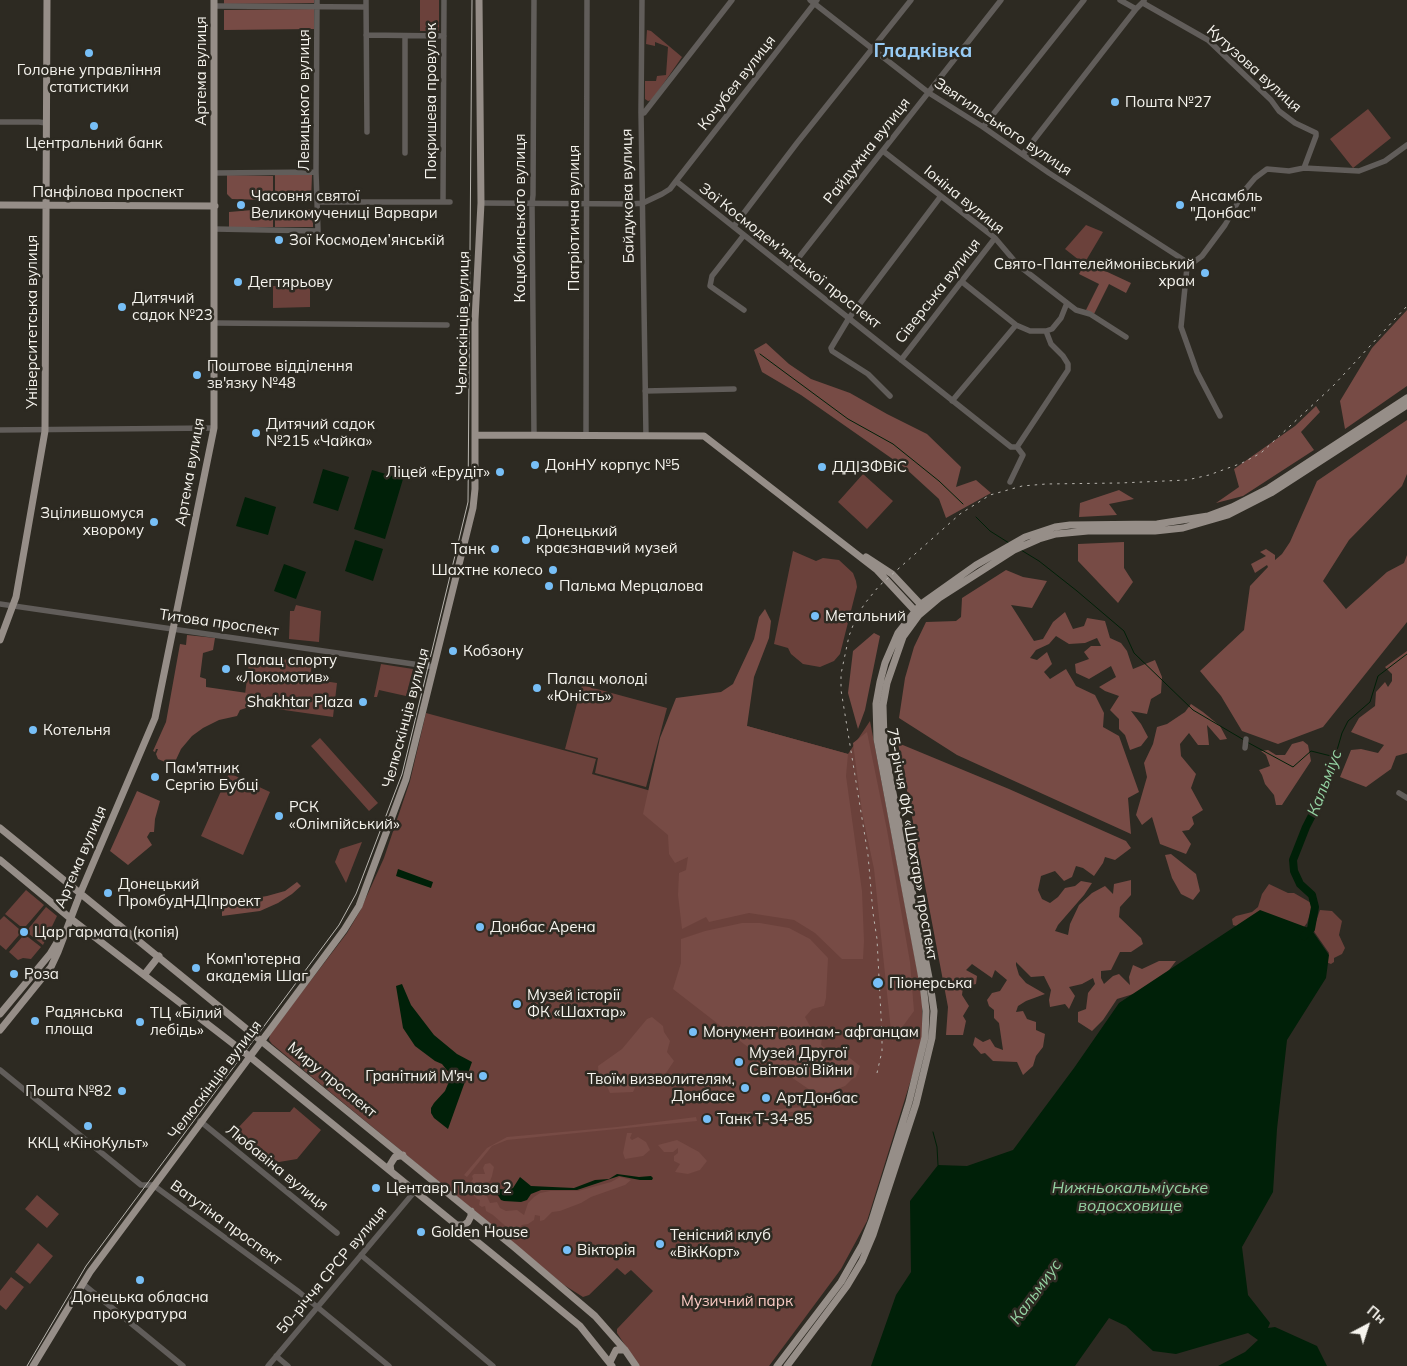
<!DOCTYPE html>
<html>
<head>
<meta charset="utf-8">
<style>
	body { margin:0 }
	#map { position:relative; width:1407px; height:1366px; overflow:hidden; background:#2d2a22; font-family:Mulish,sans-serif }
	canvas { display:block }
	.north { position:absolute; left:1342px; top:1301px; width:50px; height:50px; -webkit-text-stroke:4px #2d2a22; paint-order:stroke; rotate:40deg; font-size:14px; font-weight:700; line-height:20px; text-align:center; color:#f6f4ee }
	.north::after { content:''; display:block; margin:auto; width:18px; height:22px; background:#f6f4ee; clip-path:polygon(50% 0,100% 100%,50% 72%,0 100%) }
</style>
</head>
<body>
<div id="map">
<canvas width="1407" height="1366"></canvas>
<div class="north">Пн</div>
</div>
<script>
const ctx = document.querySelector('canvas').getContext('2d');
ctx.lineJoin = 'round';
function paint(path, color) { ctx.fillStyle = color; ctx.fill(path, 'evenodd'); }
const toPath = rows => new Path2D(rows.map(r => 'M' + r).join(''));
function strokePath(path, color, width, dash) { ctx.strokeStyle = color; ctx.lineWidth = width; ctx.lineCap = dash ? 'butt' : 'round'; ctx.setLineDash(dash || []); ctx.stroke(path); }
function label(font, color, halo, rows, align = 'center') {
  ctx.font = font + ' Mulish,sans-serif'; ctx.lineWidth = 5; ctx.setLineDash([]); ctx.textBaseline = 'middle'; ctx.strokeStyle = halo; ctx.fillStyle = color; for (const [text, x, y, turn = 0] of rows) {
    ctx.save(); ctx.translate(x, y); ctx.rotate((+turn || 0) * Math.PI / 180); ctx.textAlign = isNaN(turn) ? turn : align; if (halo) ctx.strokeText(text, 0, 0); ctx.fillText(text, 0, 0); ctx.restore();
  }
}
const green = toPath([
	[420,0,439,0,439,31,420,31],
	[647,30,651,31,682,57,652,100,648,101,645,99,645,81,656,81,657,76,666,75,668,47,655,42,655,46,646,44],
	[1368,109,1391,138,1353,168,1330,139],
	[1086,225,1103,232,1084,264,1065,249],
	[310,285,310,307,273,308,273,286],
	[863,474,893,501,867,529,838,502],
	[793,551,816,561,823,558,839,560,853,573,856,581,857,587,840,654,834,661,820,667,803,664,791,654,788,648,774,644],
	[296,605,321,611,319,642,289,639,290,611,294,611],
	[250,655,312,663,310,679,337,683,333,717,270,708,270,706,244,702],
	[381,664,413,669,406,696,379,690,377,697,374,697],
	[582,685,667,708,646,787,595,773,598,758,565,749],
	[426,713,596,759,592,774,665,795,747,726,848,754,870,721,922,995,922,1044,867,1221,841,1269,769,1366,639,1366,617,1333,617,1329,653,1291,631,1270,625,1275,617,1268,589,1295,583,1297,564,1285,272,1044,269,1040,270,1034,347,933,360,911,384,858,410,781],
	[320,738,378,803,369,811,311,746],
	[229,773,270,792,243,855,201,836],
	[362,842,346,883,335,862,340,849],
	[1269,884,1288,893,1294,893,1313,904,1307,923,1301,931,1243,928,1233,925,1232,919,1236,916,1252,912,1258,907,1262,894],
	[26,890,44,905,26,926,20,926,5,914],
	[46,907,57,916,43,945,29,934,29,928],
	[1320,910,1332,911,1342,921,1339,935,1345,948,1342,954,1334,958,1334,962,1331,964,1326,962,1329,953,1313,930],
	[4,916,19,929,19,935,6,950,0,945,0,920],
	[22,937,28,937,41,947,31,959,23,958,18,960,9,952],
	[294,1107,321,1130,297,1159,273,1163,269,1167,235,1140,240,1133,236,1130,253,1112,290,1112],
	[37,1195,59,1214,47,1228,25,1209],
	[38,1243,53,1256,30,1284,15,1272],
	[11,1277,24,1287,6,1310,0,1305,0,1291]
]);
const forest = toPath([
	[224,0,314,0,314,3,224,4],
	[314,9,314,29,224,30,224,10],
	[275,174,312,175,311,200,286,199,282,196,275,196],
	[227,175,273,176,273,195,269,196,265,200,232,199,227,194],
	[264,209,273,213,273,227,229,227,229,212],
	[287,209,313,209,313,227,275,227,275,213,284,212],
	[1086,262,1131,283,1126,293,1109,284,1094,314,1086,310,1099,284,1079,274],
	[1407,310,1407,386,1345,429,1340,401,1372,348],
	[766,343,789,364,811,379,850,393,887,414,927,434,961,467,956,487,976,480,991,493,946,518,939,499,904,467,801,395,762,372,754,350],
	[1316,406,1320,412,1301,432,1314,450,1243,496,1216,503,1239,487,1234,469,1295,426],
	[1407,420,1407,474,1402,486,1349,540,1323,581,1346,609,1387,572,1404,563,1407,555,1407,622,1323,727,1278,744,1242,731,1221,696,1200,671,1244,630,1250,586,1268,567,1267,565,1255,573,1251,564,1266,556,1260,552,1266,549,1275,555,1275,560,1282,554,1290,542,1317,481],
	[1119,490,1134,499,1109,504,1117,515,1079,517,1080,503],
	[1124,542,1124,568,1133,582,1118,603,1078,561,1078,544],
	[1006,570,1023,577,1047,581,1032,608,1011,605,1034,641,1043,639,1053,622,1065,612,1073,629,1084,626,1087,618,1105,621,1110,638,1121,643,1127,651,1133,669,1155,660,1162,677,1161,693,1151,699,1147,714,1131,711,1141,724,1148,737,1141,746,1130,750,1125,735,1119,729,1119,719,1110,710,1119,696,1105,691,1099,687,1116,677,1111,666,1089,679,1076,673,1075,664,1089,659,1084,652,1091,646,1101,646,1097,638,1085,643,1069,644,1056,636,1049,644,1036,650,1030,658,1037,660,1047,652,1052,664,1044,672,1050,679,1066,669,1076,686,1095,695,1104,713,1103,727,1119,736,1139,792,1128,798,1131,834,957,755,899,718,905,678,914,647,926,622,956,621,961,617,962,598],
	[765,609,771,621,769,638,754,677,747,726,848,754,846,776,862,891,864,941,863,959,842,959,815,933,794,920,749,913,709,922,706,917,682,929,678,895,679,873,686,870,688,857,675,863,669,854,668,835,643,814,660,738,676,698,721,692,733,684,754,639,759,617],
	[874,633,880,636,865,710,858,729,848,693,853,651],
	[187,635,215,638,213,650,203,653,200,677,206,679,206,687,247,693,246,708,240,710,237,716,219,720,203,728,192,736,181,749,174,764,172,765,158,759,156,754,158,749,156,749,155,752,153,751,166,722,180,644,186,645],
	[1407,651,1407,753,1396,756,1391,769,1366,787,1340,777,1351,750,1361,749,1378,753,1384,745,1351,732,1359,718,1375,706,1376,692,1385,682,1388,687,1392,681,1392,674,1385,667],
	[1191,704,1203,712,1220,726,1227,739,1220,740,1207,725,1209,745,1198,745,1189,733,1180,744,1181,756,1196,774,1191,788,1203,810,1192,817,1194,824,1189,830,1182,831,1191,844,1186,854,1160,844,1152,817,1142,825,1136,815,1147,777,1144,763,1153,744,1157,727,1167,724,1185,712],
	[867,732,887,830,910,962,914,1011,892,1041,874,869,862,812,853,743],
	[1303,741,1308,745,1311,761,1282,805,1276,805,1274,795,1265,784,1262,775,1259,770,1270,766,1266,755,1261,751,1268,750,1276,755,1285,755,1292,744],
	[898,743,1009,789,1126,841,1131,848,1115,860,1105,857,1103,863,1094,876,1083,868,1076,866,1072,877,1064,881,1055,871,1041,876,1038,890,1042,899,1050,903,1058,897,1065,888,1075,886,1081,881,1092,883,1084,895,1058,925,1055,931,1068,935,1070,924,1079,905,1092,893,1105,886,1113,894,1114,884,1131,880,1131,895,1120,907,1119,917,1141,938,1143,944,1131,952,1120,952,1111,970,1101,971,1101,978,1104,984,1113,976,1119,974,1130,985,1129,977,1133,965,1142,969,1159,961,1176,961,1160,982,1140,992,1117,999,1103,1020,1092,1031,1078,1022,1078,1012,1086,1009,1088,993,1095,984,1093,978,1082,984,1069,987,1075,996,1069,1009,1065,1004,1050,1007,1049,1000,1051,990,1044,976,1031,977,1016,962,1016,965,1019,975,1026,983,1045,994,1026,1001,1018,1006,1016,1012,1023,1011,1027,1019,1036,1022,1036,1030,1045,1034,1043,1047,1036,1056,1033,1066,1023,1075,1017,1062,993,1061,985,1053,981,1054,973,1045,975,1037,983,1042,990,1039,995,1047,1003,1050,999,1023,994,1018,994,1010,989,1006,987,1000,992,993,1000,991,1007,980,995,970,992,978,972,964,966,970,977,976,976,984,963,987,962,995,969,1006,963,1016,966,1021,963,1035,946,1035,948,1007],
	[137,791,160,801,155,819,154,832,150,832,147,837,152,845,128,865,110,851],
	[1171,854,1196,874,1200,891,1193,900,1181,894,1172,878,1165,855],
	[297,882,301,886,292,894,278,903,260,911,222,916,222,911,214,907,219,900,218,896,249,899,267,896,285,891],
	[742,923,760,923,789,928,810,939,828,958,826,998,824,1006,812,1009,805,1017,811,1028,823,1032,821,1045,829,1051,837,1048,860,1066,856,1077,852,1079,845,1086,835,1090,832,1093,829,1103,753,1051,673,989,681,963,681,939,705,931],
	[652,1017,663,1026,664,1032,670,1041,667,1052,674,1061,666,1073,652,1074,642,1073,633,1092,610,1093,605,1082,599,1077,598,1066,622,1049,647,1019],
	[802,1107,803,1111,718,1119,717,1115],
	[696,1117,697,1121,507,1140,492,1146,467,1177,464,1175,487,1148,507,1137,617,1127],
	[627,1133,632,1133,630,1138,632,1140,638,1137,646,1142,650,1150,643,1156,625,1159,623,1153],
	[677,1140,699,1152,707,1161,700,1170,688,1174,675,1172,680,1164,674,1161,674,1156,678,1153,678,1148,673,1152,664,1152,658,1145],
	[490,1163,494,1167,492,1176,490,1181,486,1183,489,1188,485,1192,490,1203,497,1202,500,1208,506,1211,517,1210,524,1215,528,1203,534,1197,540,1193,550,1191,578,1191,611,1182,620,1177,631,1180,625,1185,591,1197,581,1203,560,1211,552,1212,544,1220,540,1221,540,1216,535,1215,534,1220,528,1224,522,1225,516,1231,511,1231,493,1215,486,1211,485,1206,482,1207,479,1205,480,1200,477,1199,471,1192,472,1190,471,1187,472,1185,471,1182,473,1179,472,1176,474,1174,485,1174,483,1168,485,1164]
]);
const water = toPath([
	[323,469,349,477,338,511,313,503],
	[372,470,403,479,385,539,354,529],
	[245,497,276,507,268,535,236,526],
	[355,540,383,549,373,581,345,571],
	[284,564,306,572,296,599,274,591],
	[398,869,433,882,431,888,396,876],
	[1260,910,1311,929,1329,955,1326,978,1287,1040,1277,1129,1273,1192,1242,1247,1248,1295,1270,1323,1268,1328,1275,1327,1317,1346,1327,1366,1218,1366,1245,1352,1258,1340,1248,1333,1176,1354,1153,1351,1126,1326,1109,1318,1075,1366,871,1366,896,1295,911,1272,910,1201,938,1165,967,1166,1013,1150,1074,1068,1119,1003],
	[402,984,411,1005,434,1035,457,1054,472,1062,448,1129,434,1118,431,1113,431,1108,434,1103,445,1091,450,1079,450,1074,442,1064,435,1061,415,1046,403,1028,396,986],
	[617,1174,639,1177,651,1176,653,1178,652,1180,640,1180,619,1176,577,1190,541,1190,531,1194,527,1200,521,1202,504,1201,501,1200,497,1194,500,1189,508,1190,513,1188,520,1177,531,1186,574,1188,595,1180,609,1179]
]);
const stream = toPath([
	[760,354,848,419,893,444,939,481,963,504],
	[976,517,990,531,1009,543],
	[1021,550,1039,561,1077,591,1124,631,1134,653,1193,710,1244,740],
	[1247,742,1293,767,1311,751,1335,757,1342,733,1348,721,1370,702,1378,676,1407,654],
	[933,1132,937,1147,938,1165]
]);
const river = toPath([
	[1304,936,1311,929,1315,907,1312,895,1300,884,1294,871,1293,860,1306,827,1325,790,1335,757]
]);
const minor = toPath([
	[366,0,367,132],
	[534,0,533,195,532,204,534,435],
	[642,0,641,112,646,436],
	[810,0,929,93,983,127,1049,173,1190,264],
	[1120,0,1136,9],
	[1143,3,1208,40,1271,100,1279,111,1295,123,1316,133,1316,136,1304,168],
	[214,6,366,7],
	[366,35,444,36],
	[405,36,405,153],
	[641,112,644,113,732,0],
	[0,122,39,122,46,123],
	[983,127,1084,0],
	[883,151,995,238,1018,265,1076,310,1090,314,1126,337],
	[1023,154,1136,9,1144,1],
	[215,173,316,172],
	[676,181,817,0],
	[317,202,450,202],
	[443,202,444,0],
	[481,203,632,204,643,203,662,194,670,189,676,181,1011,447,1017,447,1023,455,1010,482],
	[734,226,797,143,911,0],
	[215,229,318,231,316,172,317,0],
	[789,270,1001,0],
	[961,281,1016,325,1030,331,1046,331,1052,329,1061,318,1067,303],
	[744,310,710,286,712,276,744,235],
	[215,323,447,325],
	[901,360,995,238],
	[645,391,734,389],
	[890,396,868,374,832,351,831,348,849,318,941,196],
	[952,401,1016,325],
	[1220,416,1197,372,1181,327,1187,267,1202,256,1225,225,1244,191,1255,178,1267,169,1289,171,1304,168,1359,171,1385,161,1407,145],
	[0,430,214,428],
	[586,436,587,0],
	[1017,447,1068,370,1068,364,1063,356,1051,344,1046,331],
	[0,604,434,667],
	[1245,748,1246,739],
	[1399,793,1407,798],
	[0,1070,141,1185,153,1185,183,1207,299,1292,389,1366],
	[200,1121,337,1233],
	[361,1255,493,1366],
	[83,1284,183,1366],
	[276,1356,288,1366],
	[268,1366,415,1191]
]);
const major = toPath([
	[0,205,215,206],
	[475,435,704,436,877,570,917,613],
	[866,557,892,574,923,607],
	[0,640,16,597,45,431,47,0],
	[0,828,514,1247,595,1316,625,1350,636,1366],
	[0,860,70,918,249,1056,523,1279,580,1326,612,1366],
	[144,975,159,956],
	[0,1014,50,954,59,939],
	[0,1030,51,967,58,952,80,894,155,718,214,428,214,0],
	[391,1171,390,1165,393,1160,395,1157,403,1155],
	[457,1225,464,1225,468,1222,471,1216,471,1211],
	[610,1362,616,1350,625,1350],
	[33,1366,90,1272,344,930,359,906,406,779,473,508,475,489,475,320,481,203,479,0],
	[777,1366,841,1282,862,1245,872,1220,909,1102,925,1037,926,1011,923,984,877,739,876,704,880,682,885,663,898,633,921,604,976,565,1025,537,1055,527,1070,525,1157,524,1208,516,1232,507,1269,488,1407,398],
	[787,1366,847,1286,862,1261,873,1235,916,1104,932,1038,934,1011,930,983,886,757,884,739,883,705,887,683,903,637,919,615,939,598,1014,550,1039,539,1056,534,1088,531,1155,531,1183,528,1228,515,1271,493,1407,405]
]);
const tram = toPath([
	[27,1366,86,1266,339,925,356,894,402,774,468,502,472,0]
]);
const rail = toPath([
	[877,1073,882,1051,882,1035,877,939,873,913,868,855,841,690,841,674,849,636,857,615,866,602,879,586,960,514,990,495,1022,486,1046,484,1120,483,1187,480,1209,475,1242,463,1261,453,1333,386,1407,306]
]);
const markers = [
	[89,53,5,"#77bff7"],
	[1115,102,5,"#77bff7"],
	[94,126,5,"#77bff7"],
	[241,205,5,"#77bff7"],
	[1180,205,5,"#77bff7"],
	[279,240,5,"#77bff7"],
	[1205,273,5,"#77bff7"],
	[238,282,5,"#77bff7"],
	[122,307,5,"#77bff7"],
	[197,375,5,"#77bff7"],
	[256,433,5,"#77bff7"],
	[535,465,5,"#77bff7"],
	[822,467,5,"#77bff7"],
	[500,472,5,"#77bff7"],
	[154,522,5,"#77bff7"],
	[526,540,5,"#77bff7"],
	[495,549,5,"#77bff7"],
	[553,570,5,"#77bff7"],
	[549,586,5,"#77bff7"],
	[815,616,5,"#77bff7"],
	[453,651,5,"#77bff7"],
	[226,669,5,"#77bff7"],
	[537,688,5,"#77bff7"],
	[363,702,5,"#77bff7"],
	[33,730,5,"#77bff7"],
	[155,777,5,"#77bff7"],
	[279,816,5,"#77bff7"],
	[108,893,5,"#77bff7"],
	[480,927,5,"#77bff7"],
	[24,932,5,"#77bff7"],
	[196,968,5,"#77bff7"],
	[14,974,5,"#77bff7"],
	[878,983,6,"#77bff7"],
	[517,1004,5,"#77bff7"],
	[35,1021,5,"#77bff7"],
	[140,1022,5,"#77bff7"],
	[693,1032,5,"#77bff7"],
	[739,1062,5,"#77bff7"],
	[483,1076,5,"#77bff7"],
	[745,1088,5,"#77bff7"],
	[122,1091,5,"#77bff7"],
	[766,1098,5,"#77bff7"],
	[707,1119,5,"#77bff7"],
	[88,1126,5,"#77bff7"],
	[376,1188,5,"#77bff7"],
	[421,1232,5,"#77bff7"],
	[660,1244,5,"#77bff7"],
	[567,1250,5,"#77bff7"],
	[140,1280,5,"#77bff7"]
];
const streetNames = [
	["Кутузова вулиця",1254,69,42],
	["Артема вулиця",201,71,-90],
	["Кочубея вулиця",737,83,-52],
	["Левицького вулиця",304,100,-90],
	["Покришева провулок",431,101,-90],
	["Звягильського вулиця",1003,127,34],
	["Райдужна вулиця",867,151,-52],
	["Панфілова проспект",108,192],
	["Байдукова вулиця",628,196,-91],
	["Іоніна вулиця",964,200,39],
	["Коцюбинського вулиця",520,218,-90],
	["Патріотична вулиця",574,218,-90],
	["Зої Космодем’янської проспект",790,256,38],
	["Сіверська вулиця",938,291,-52],
	["Університетська вулиця",32,322,-90],
	["Челюскінців вулиця",463,323,-89],
	["Артема вулиця",190,472,-80],
	["Титова проспект",219,623,8],
	["Челюскінців вулиця",406,718,-75],
	["75-річчя ФК «Шахтар» проспект",912,844,80],
	["Артема вулиця",81,857,-67],
	["Челюскінців вулиця",215,1080,-53],
	["Миру проспект",332,1080,39],
	["Любавіна вулиця",277,1168,39],
	["Ватутіна проспект",226,1223,36],
	["50-річчя СРСР вулиця",332,1270,-50]
];
const poiNames = [
	["Головне управління",89,70,"center"],
	["статистики",89,87,"center"],
	["Пошта №27",1125,102],
	["Центральний банк",94,143,"center"],
	["Часовня святої",251,196],
	["Великомучениці Варвари",251,213],
	["Ансамбль",1190,196],
	["\"Донбас\"",1190,213],
	["Зої Космодем’янській",289,240],
	["Свято-Пантелеймонівський",1195,264,"right"],
	["храм",1195,281,"right"],
	["Дегтярьову",248,282],
	["Дитячий",132,298],
	["садок №23",132,315],
	["Поштове відділення",207,366],
	["зв'язку №48",207,383],
	["Дитячий садок",266,424],
	["№215 «Чайка»",266,441],
	["ДонНУ корпус №5",545,465],
	["ДДІЗФВіС",832,467],
	["Ліцей «Ерудіт»",490,472,"right"],
	["Зцілившомуся",144,513,"right"],
	["хворому",144,530,"right"],
	["Донецький",536,531],
	["краєзнавчий музей",536,548],
	["Танк",485,549,"right"],
	["Шахтне колесо",543,570,"right"],
	["Пальма Мерцалова",559,586],
	["Метальний",825,616],
	["Кобзону",463,651],
	["Палац спорту",236,660],
	["«Локомотив»",236,677],
	["Палац молоді",547,679],
	["«Юність»",547,696],
	["Shakhtar Plaza",353,702,"right"],
	["Котельня",43,730],
	["Пам'ятник",165,768],
	["Сергію Бубці",165,785],
	["РСК",289,807],
	["«Олімпійський»",289,824],
	["Донецький",118,884],
	["ПромбудНДІпроект",118,901],
	["Донбас Арена",490,927],
	["Цар гармата (копія)",34,932],
	["Комп'ютерна",206,959],
	["академія Шаг",206,976],
	["Роза",24,974],
	["Піонерська",889,983],
	["Музей історії",527,995],
	["ФК «Шахтар»",527,1012],
	["Радянська",45,1012],
	["площа",45,1029],
	["ТЦ «Білий",150,1013],
	["лебідь»",150,1030],
	["Монумент воинам- афганцам",703,1032],
	["Музей Другої",749,1053],
	["Світової Війни",749,1070],
	["Гранітний М'яч",473,1076,"right"],
	["Твоїм визволителям,",735,1079,"right"],
	["Донбасе",735,1096,"right"],
	["Пошта №82",112,1091,"right"],
	["АртДонбас",776,1098],
	["Танк Т-34-85",717,1119],
	["ККЦ «КіноКульт»",88,1143,"center"],
	["Центавр Плаза 2",386,1188],
	["Golden House",431,1232],
	["Тенісний клуб",670,1235],
	["«ВікКорт»",670,1252],
	["Вікторія",577,1250],
	["Донецька обласна",140,1297,"center"],
	["прокуратура",140,1314,"center"]
];
const parkNames = [
	["Музичний парк",737,1301]
];
const waterNames = [
	["Кальміус",1325,783,-69],
	["Нижньокальміуське",1130,1188],
	["водосховище",1130,1206],
	["Кальмиус",1036,1292,-54]
];
const districtNames = [
	["Гладківка",923,51]
];
paint(green, '#6b413b');
paint(forest, '#774b45');
paint(water, '#002008');
strokePath(stream, '#002008', 1);
strokePath(river, '#002008', 8);
strokePath(minor, '#615d5a', 5.5);
strokePath(major, '#968e88', 7);
strokePath(tram, '#b8b5af', 1);
strokePath(rail, '#b8b5af', 1, [2.5, 5]);
for (const [x, y, r, color] of markers) { const dot = new Path2D(); dot.arc(x, y, r, 0, 2 * Math.PI); ctx.fillStyle = color; ctx.fill(dot); strokePath(dot, '#2d2a22', 2); }
label('15px', '#f6f4ee', '#2d2a22', streetNames);
label('15px', '#f6f4ee', '#2d2a22', poiNames, 'left');
label('15px', '#fbcbc4', '#2d2a22', parkNames);
label('italic 16px', '#94d2a2', '#2d2a22', waterNames);
label('bold 20px', '#97cbf5', '#2d2a22', districtNames);
</script>
</body>
</html>
